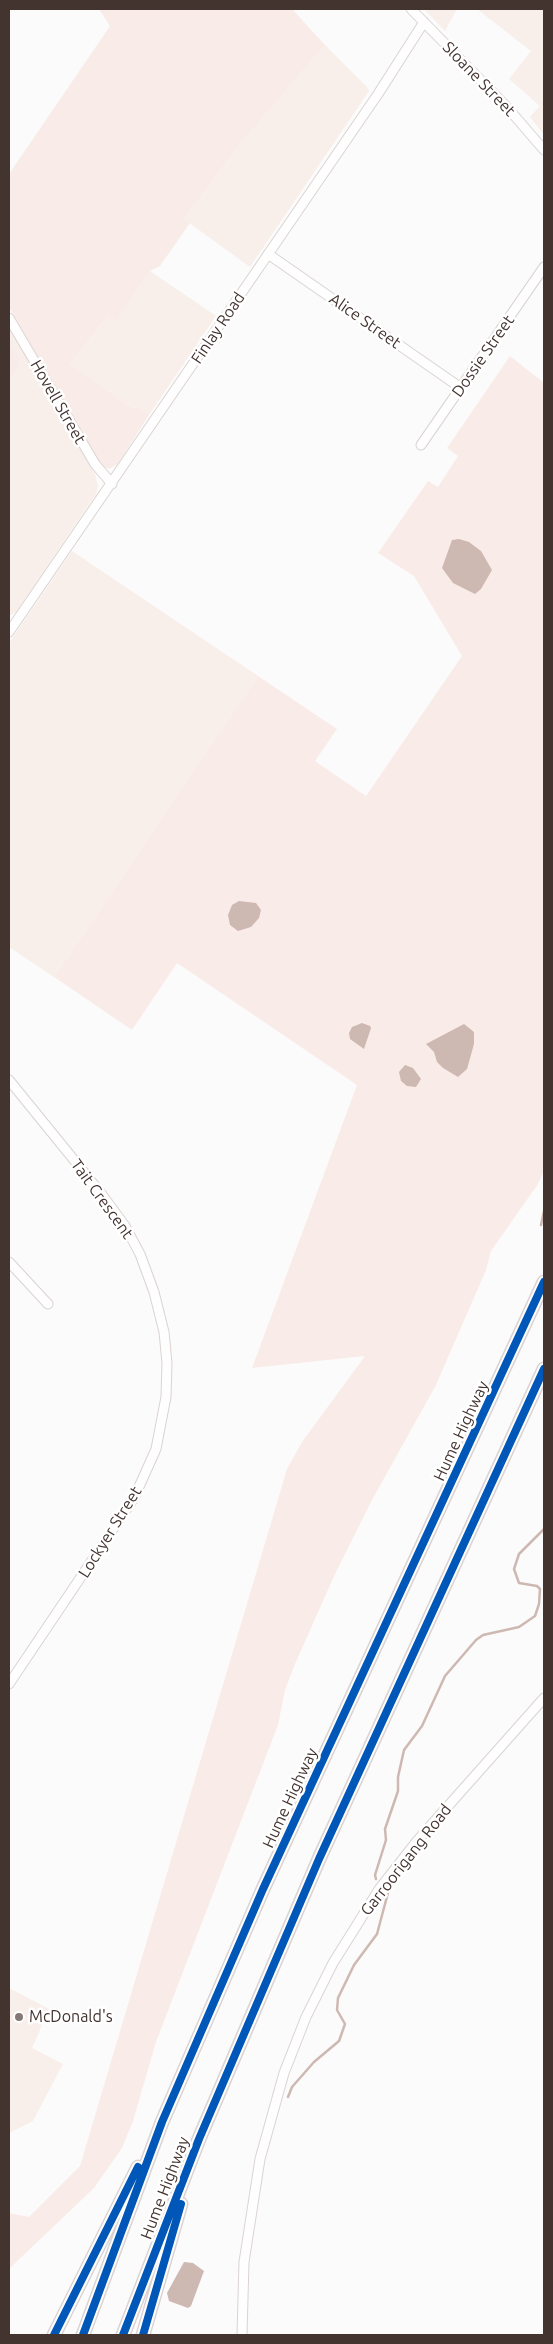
<!DOCTYPE html>
<html>
<head>
<meta charset="utf-8">
<style>
	body { margin:0 }
	#map { position:relative; width:553px; height:2344px; overflow:hidden; background:#fbfbfb; font-family:Ubuntu,sans-serif }
	canvas { display:block }
	.frame { position:absolute; inset:0; border:10px solid #433430; pointer-events:none }
</style>
</head>
<body>
<div id="map">
<canvas width="553" height="2344"></canvas>
<div class="frame"></div>
</div>
<script>
const ctx = document.querySelector('canvas').getContext('2d');
ctx.lineJoin = 'round';
function paint(path, color) { ctx.fillStyle = color; ctx.fill(path, 'evenodd'); }
const toPath = rows => new Path2D(rows.map(r => 'M' + r).join(''));
function strokePath(path, color, width, dash) { ctx.strokeStyle = color; ctx.lineWidth = width; ctx.lineCap = dash ? 'butt' : 'round'; ctx.setLineDash(dash || []); ctx.stroke(path); }
function label(font, color, halo, rows, align = 'center') {
  ctx.font = font + ' Ubuntu,sans-serif'; ctx.lineWidth = 5; ctx.setLineDash([]); ctx.textBaseline = 'middle'; ctx.strokeStyle = halo; ctx.fillStyle = color; for (const [text, x, y, turn = 0] of rows) {
    ctx.save(); ctx.translate(x, y); ctx.rotate((+turn || 0) * Math.PI / 180); ctx.textAlign = isNaN(turn) ? turn : align; if (halo) ctx.strokeText(text, 0, 0); ctx.fillText(text, 0, 0); ctx.restore();
  }
}
const built = toPath([
	[424,9,457,9,445,31],
	[477,9,544,9,544,135,530,117,540,106,509,79,531,51],
	[325,45,367,87,369,91,250,267,184,219,237,148],
	[150,271,216,316,149,415,140,408,131,407,70,364,108,316,116,320],
	[9,328,95,474,98,486,96,494,16,612,9,616],
	[72,551,258,676,54,977,9,947,9,643],
	[9,1988,49,2009,32,2048,63,2064,33,2121,9,2133]
]);
const green = toPath([
	[99,9,292,9,325,45,237,148,184,219,190,223,160,266,150,271,116,321,108,316,70,364,131,407,140,408,149,415,118,464,109,469,101,465,9,307,9,174,110,26],
	[9,345,20,363,9,379],
	[510,356,544,383,544,1170,538,1184,491,1251,486,1270,436,1385,372,1500,335,1574,295,1664,285,1690,278,1725,156,2042,133,2121,122,2148,94,2188,9,2269,9,2213,29,2217,80,2166,287,1469,302,1442,365,1356,252,1368,357,1085,177,963,132,1030,54,977,258,676,337,729,315,761,366,796,462,656,414,576,378,553,428,481,438,487,458,456,447,448]
]);
const water = toPath([
	[459,539,469,542,481,551,492,570,481,589,475,594,453,583,442,568,452,540],
	[239,901,256,903,261,910,259,918,251,927,238,931,230,925,228,915,232,905],
	[362,1023,370,1026,371,1028,364,1049,350,1039,349,1033,352,1027],
	[464,1024,474,1032,474,1044,467,1069,458,1077,443,1068,437,1062,434,1052,426,1044],
	[405,1065,413,1068,421,1079,416,1087,407,1086,401,1081,399,1072],
	[184,2262,193,2263,204,2271,191,2306,188,2308,169,2301,167,2293]
]);
const stream = toPath([
	[541,1225,544,1211],
	[376,1879,375,1875,386,1840,385,1829,398,1791,398,1777,404,1750,422,1726,445,1676,476,1640,483,1635,519,1627,535,1616,539,1604,540,1589,537,1586,519,1583,514,1569,519,1554,544,1529],
	[288,2097,292,2087,314,2062,339,2041,345,2024,337,2010,338,1998,354,1965,377,1934,389,1889]
]);
const minor = toPath([
	[411,9,506,106,544,150],
	[268,254,461,388],
	[9,318,95,464,112,484],
	[421,445,544,267],
	[9,632,378,94,424,22],
	[9,1080,100,1192,125,1226,140,1254,154,1292,164,1332,167,1363,166,1397,156,1449,134,1498,9,1684],
	[9,1262,48,1304],
	[242,2335,244,2262,260,2159,284,2073,306,2017,333,1963,380,1888,417,1841,544,1698]
]);
const highway = toPath([
	[54,2335,138,2167],
	[83,2335,162,2122,263,1889,544,1282],
	[123,2335,199,2139,319,1859,544,1369],
	[143,2335,181,2204]
]);
const cycleway = toPath([
	[54,2335,138,2167],
	[83,2335,162,2122,263,1889,544,1282],
	[123,2335,199,2139,319,1859,544,1369],
	[143,2335,181,2204]
]);
const markers = [
	[19,2017,5,"#837a77"]
];
const streetNames = [
	["Sloane Street",479,79,46],
	["Alice Street",365,321,35],
	["Finlay Road",218,328,-56],
	["Dossie Street",483,356,-55],
	["Hovell Street",58,402,60],
	["Tait Crescent",102,1199,54],
	["Hume Highway",461,1431,-65],
	["Lockyer Street",110,1532,-58],
	["Hume Highway",290,1798,-65],
	["Garroorigang Road",406,1860,-52],
	["Hume Highway",165,2188,-69]
];
const poiNames = [
	["McDonald's",29,2017]
];
paint(built, '#f8eeea');
paint(green, '#f9ece8');
paint(water, '#ceb8b2');
strokePath(stream, '#ceb8b2', 2.5);
strokePath(minor, '#dbd3d2', 11);
strokePath(highway, '#dbd3d2', 15);
strokePath(minor, '#fefefe', 9);
strokePath(highway, '#fefefe', 12);
strokePath(cycleway, '#0057b8', 8);
for (const [x, y, r, color] of markers) { const dot = new Path2D(); dot.arc(x, y, r, 0, 2 * Math.PI); ctx.fillStyle = color; ctx.fill(dot); strokePath(dot, '#fff', 2); }
label('16px', '#433430', '#fff', streetNames);
label('16px', '#433430', '#fff', poiNames, 'left');
</script>
</body>
</html>
